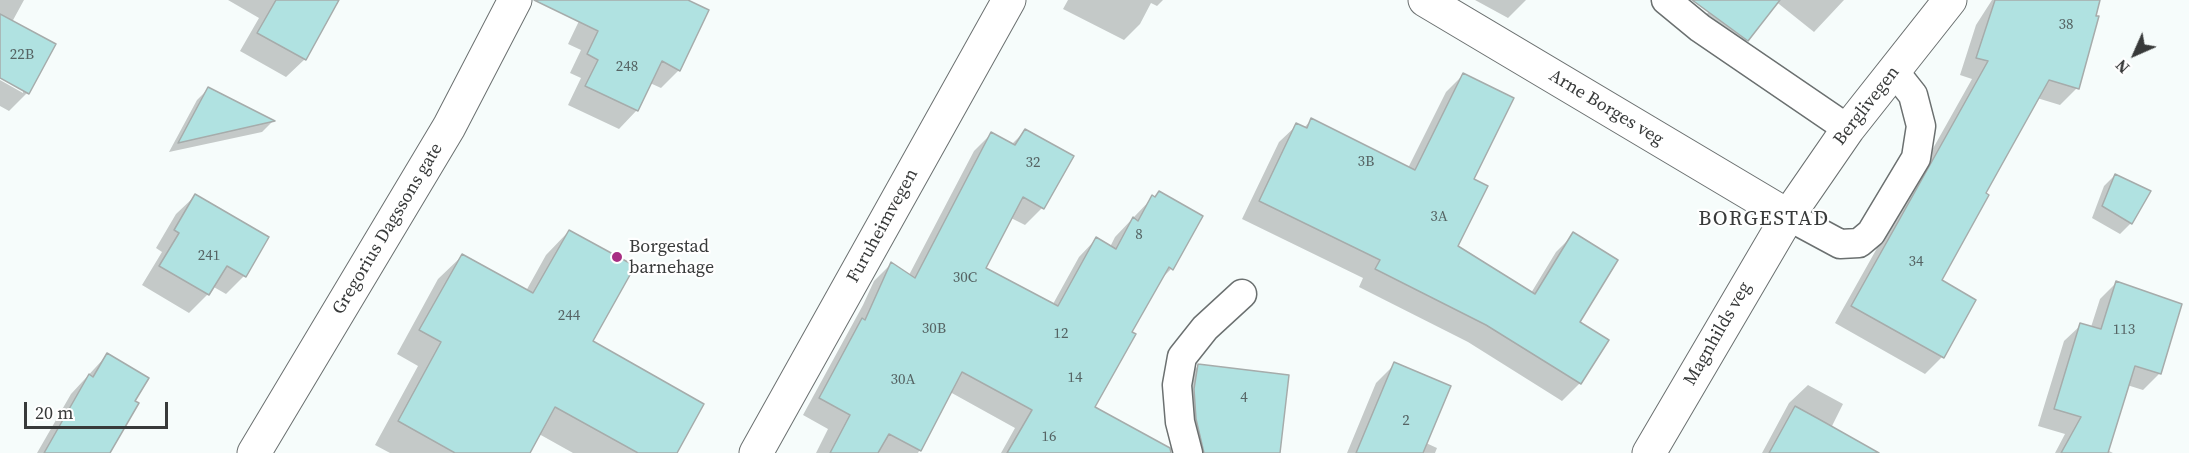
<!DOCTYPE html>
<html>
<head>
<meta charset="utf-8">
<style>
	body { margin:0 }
	#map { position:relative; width:2189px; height:453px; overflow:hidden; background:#f6fcfb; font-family:"Source Serif 4",serif }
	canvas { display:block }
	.north { position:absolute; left:2105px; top:24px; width:60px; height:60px; -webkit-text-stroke:4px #fff; paint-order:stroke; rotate:225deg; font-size:16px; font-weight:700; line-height:24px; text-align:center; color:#383a3a }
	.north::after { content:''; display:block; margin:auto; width:21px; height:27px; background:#383a3a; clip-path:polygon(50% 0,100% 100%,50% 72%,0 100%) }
	.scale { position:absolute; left:24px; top:402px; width:144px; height:27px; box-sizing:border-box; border:3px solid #383a3a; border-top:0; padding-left:8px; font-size:18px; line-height:21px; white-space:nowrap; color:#383a3a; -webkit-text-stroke:4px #fff; paint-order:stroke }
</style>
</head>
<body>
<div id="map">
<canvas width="2189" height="453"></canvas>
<div class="north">N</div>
<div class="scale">20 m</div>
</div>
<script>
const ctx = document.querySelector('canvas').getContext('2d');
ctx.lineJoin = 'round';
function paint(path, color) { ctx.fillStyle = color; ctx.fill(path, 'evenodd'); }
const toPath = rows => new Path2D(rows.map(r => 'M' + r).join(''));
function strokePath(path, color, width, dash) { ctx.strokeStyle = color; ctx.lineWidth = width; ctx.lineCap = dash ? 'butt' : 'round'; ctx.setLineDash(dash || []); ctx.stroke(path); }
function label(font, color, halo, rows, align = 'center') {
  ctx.font = font + ' "Source Serif 4",serif'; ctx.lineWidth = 4.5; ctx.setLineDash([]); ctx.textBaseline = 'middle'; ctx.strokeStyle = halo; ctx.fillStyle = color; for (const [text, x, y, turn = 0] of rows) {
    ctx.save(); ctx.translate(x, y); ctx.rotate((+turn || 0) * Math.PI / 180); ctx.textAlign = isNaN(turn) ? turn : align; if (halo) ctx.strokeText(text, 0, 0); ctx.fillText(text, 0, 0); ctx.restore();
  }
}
const shadow = toPath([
	[0,0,24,0,12,22,27,93,9,111,0,106,0,80,23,93,23,89,0,77],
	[228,0,338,0,305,59,286,77,240,51,259,18],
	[589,0,687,0,679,70,661,88,650,83,637,110,619,129,568,105,581,78,570,73,581,50,568,44],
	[1068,0,1163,0,1157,6,1151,3,1140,24,1124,40,1063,9],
	[1475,0,1526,0,1508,18],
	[1718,0,1746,0,1747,40,1736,51,1698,25],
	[1774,0,1844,0,1814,32],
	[1992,0,2044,0,2077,88,2060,105,2037,98,1984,194,1940,281,1974,301,1942,357,1925,374,1835,323,1972,79,1960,75,1976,25],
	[1464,74,1472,180,1456,246,1531,293,1556,252,1574,234,1580,383,1562,401,1468,342,1359,287,1363,278,1242,219,1279,142,1297,125,1304,128,1311,120,1408,168,1446,92],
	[208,89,272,122,262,132,169,152,197,100],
	[1025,131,1042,208,1025,225,1011,218,984,268,1053,304,1079,257,1096,239,1110,247,1115,237,1153,197,1171,269,1159,281,1130,333,1093,408,1109,453,1001,453,1015,428,950,392,918,453,816,453,828,429,803,415,863,305,874,281,891,264,909,275,974,151,991,134,1011,145],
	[2115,175,2131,223,2120,234,2092,218,2104,186],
	[195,196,244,276,226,294,212,286,208,294,189,313,142,285,162,252,156,248,176,214],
	[569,231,591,342,675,453,573,453,539,434,528,453,390,453,375,445,418,366,397,354,438,279,462,256,526,291,546,255],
	[2116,283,2160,373,2143,390,2127,385,2107,450,2113,453,2055,453,2065,434,2038,426,2064,341,2081,325,2091,327,2100,299],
	[107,355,108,453,37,453,71,394],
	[1395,364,1426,443,1437,448,1435,453,1347,453,1376,383],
	[1198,366,1279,453,1182,453,1180,384],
	[1808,385,1843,404,1831,428,1876,453,1762,453,1789,403]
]);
const building = toPath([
	[276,0,339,0,306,60,257,33,276,0],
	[534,0,688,0,709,10,680,71,662,61,638,111,585,86,598,60,587,54,598,31,534,0],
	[1692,0,1780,0,1748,41,1692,0],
	[1995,0,2100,0,2096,16,2099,16,2079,89,2049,80,1986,193,1989,195,1942,280,1976,300,1944,358,1851,306,1988,61,1976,58,1995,0],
	[0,14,56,44,29,94,0,78,0,14],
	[1463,73,1514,98,1474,179,1488,186,1458,246,1535,294,1573,232,1618,260,1580,322,1609,340,1581,384,1486,325,1375,269,1380,260,1259,201,1296,123,1307,128,1311,118,1415,170,1463,73],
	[208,87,275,121,178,143,208,87],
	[1025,129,1074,156,1044,209,1023,197,986,268,1058,306,1096,237,1116,249,1133,217,1138,221,1152,195,1155,197,1159,191,1203,216,1173,270,1169,267,1132,332,1136,334,1095,407,1170,448,1171,453,1007,453,1032,410,962,372,921,451,889,434,878,453,830,453,850,415,819,398,862,318,865,320,891,262,915,278,991,132,1015,145,1025,129],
	[2115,174,2151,191,2132,224,2102,206,2115,174],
	[195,194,269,237,246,277,227,266,209,295,159,266,179,233,174,230,195,194],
	[569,230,635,266,593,341,704,404,677,453,638,453,555,407,530,453,455,453,398,421,441,342,419,330,462,254,533,293,569,230],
	[2116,281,2182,304,2161,374,2135,366,2108,453,2061,453,2081,417,2054,409,2080,323,2101,329,2116,281],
	[107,353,149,378,135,401,139,403,110,453,44,453,89,374,93,377,107,353],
	[1394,362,1451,386,1423,453,1356,453,1394,362],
	[1198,364,1289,375,1280,453,1204,453,1196,419,1194,389,1198,364],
	[1795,406,1817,418,1879,453,1769,453,1795,406]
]);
const lane = toPath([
	[1666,0,1700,28,1848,129],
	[1788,216,1840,244,1859,243,1871,233,1916,158,1921,126,1913,95,1894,71],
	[1188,453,1180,422,1177,385,1182,357,1205,328,1242,294]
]);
const street = toPath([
	[1425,0,1788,216],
	[254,453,449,127,515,0],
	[756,453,1009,0],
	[1649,453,1788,216,1848,129,1950,0]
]);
const markers = [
	[617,257,6,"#a82e83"]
];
const numberNames = [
	["38",2066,25],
	["22B",22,55],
	["248",627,67],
	["3B",1366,162],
	["32",1033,163],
	["3A",1439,217],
	["8",1139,235],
	["241",209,256],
	["34",1916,262],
	["30C",965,278],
	["244",569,316],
	["30B",934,329],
	["113",2124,330],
	["12",1061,334],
	["14",1075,378],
	["30A",903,380],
	["4",1244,398],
	["2",1406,421],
	["16",1049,437]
];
const streetNames = [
	["Berglivegen",1867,106,-52],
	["Arne Borges veg",1606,108,31],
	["Furuheimvegen",883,226,-61],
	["Gregorius Dagssons gate",388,229,-59],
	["Magnhilds veg",1718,334,-60]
];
const poiNames = [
	["Borgestad",629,247],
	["barnehage",629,268]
];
const quarterNames = [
	["BORGESTAD",1764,220]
];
paint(shadow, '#0003');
paint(building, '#b0e2e1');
strokePath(building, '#a6acab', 1.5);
strokePath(lane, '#6b7070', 31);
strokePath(street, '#6b7070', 35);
strokePath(lane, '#fff', 28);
strokePath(street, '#fff', 33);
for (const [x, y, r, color] of markers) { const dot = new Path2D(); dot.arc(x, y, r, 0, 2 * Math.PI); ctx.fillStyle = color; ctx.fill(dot); strokePath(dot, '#fff', 2); }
label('15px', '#566464', null, numberNames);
label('18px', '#383a3a', '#fff', streetNames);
label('18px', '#383a3a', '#fff', poiNames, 'left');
ctx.letterSpacing = '1.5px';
label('21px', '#383a3a', '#fff', quarterNames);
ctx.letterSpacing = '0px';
</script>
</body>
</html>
